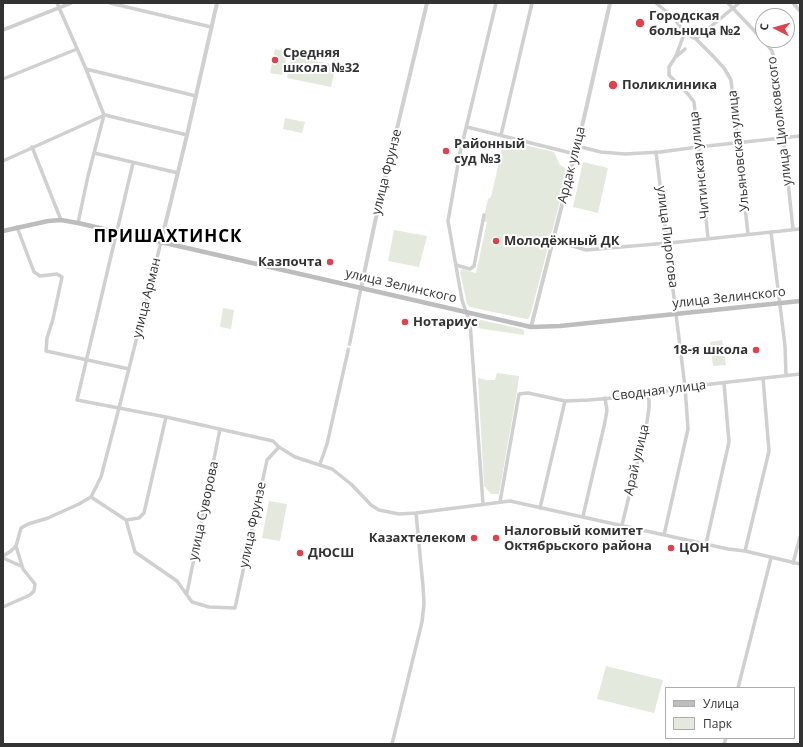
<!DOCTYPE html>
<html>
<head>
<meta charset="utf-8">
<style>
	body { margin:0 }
	#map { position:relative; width:803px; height:747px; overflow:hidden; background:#fff; font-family:"Open Sans",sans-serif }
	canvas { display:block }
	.frame { position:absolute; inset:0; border:4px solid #333; pointer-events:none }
	.legend { position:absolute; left:665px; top:687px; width:130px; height:52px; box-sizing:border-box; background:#fff; border:1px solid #adadad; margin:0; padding:5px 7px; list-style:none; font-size:12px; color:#333 }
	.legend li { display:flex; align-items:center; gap:8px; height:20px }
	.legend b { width:20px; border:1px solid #adadad }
	.north { position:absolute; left:755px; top:8px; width:40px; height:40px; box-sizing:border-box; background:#fff; border:1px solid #adadad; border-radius:50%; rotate:276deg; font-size:11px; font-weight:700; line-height:16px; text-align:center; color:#333 }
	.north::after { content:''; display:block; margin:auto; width:14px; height:18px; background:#dc434e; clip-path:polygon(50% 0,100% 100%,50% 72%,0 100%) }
</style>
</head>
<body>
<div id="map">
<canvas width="803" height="747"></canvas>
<div class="frame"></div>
<ul class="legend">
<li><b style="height:5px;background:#bdbdbd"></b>Улица</li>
<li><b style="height:11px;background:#e3e9dd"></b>Парк</li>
</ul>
<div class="north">С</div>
</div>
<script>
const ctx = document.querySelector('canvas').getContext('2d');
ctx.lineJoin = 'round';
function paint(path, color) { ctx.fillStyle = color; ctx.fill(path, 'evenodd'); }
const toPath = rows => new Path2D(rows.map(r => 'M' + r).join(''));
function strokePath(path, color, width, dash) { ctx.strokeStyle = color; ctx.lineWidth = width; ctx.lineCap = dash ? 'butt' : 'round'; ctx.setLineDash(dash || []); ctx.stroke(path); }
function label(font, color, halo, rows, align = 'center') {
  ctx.font = font + ' "Open Sans",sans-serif'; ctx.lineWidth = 4; ctx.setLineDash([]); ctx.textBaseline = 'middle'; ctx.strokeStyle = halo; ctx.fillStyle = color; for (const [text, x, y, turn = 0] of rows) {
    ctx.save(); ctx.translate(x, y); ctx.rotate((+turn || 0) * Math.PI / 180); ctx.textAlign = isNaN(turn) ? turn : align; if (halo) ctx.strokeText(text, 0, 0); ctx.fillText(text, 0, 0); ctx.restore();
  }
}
const green = toPath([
	[275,49,288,52,282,75,270,73],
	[291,56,336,65,331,87,287,78],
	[285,118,305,122,302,133,283,129],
	[504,140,554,152,560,165,568,170,531,313,528,319,526,319,470,307,467,304,460,272,462,269,476,273,487,222,483,221,488,199,491,197],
	[583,162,608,168,598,213,573,207],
	[394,230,427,236,419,267,388,261],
	[223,308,234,310,231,329,220,327],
	[481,320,522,329,524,331,524,335,477,328,475,326,475,323],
	[722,340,726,365,713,366,710,342],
	[497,373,519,376,517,391,499,494,491,494,484,486,478,378,487,380,495,380],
	[269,501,287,504,280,541,262,538],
	[606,666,663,680,654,713,597,699]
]);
const minorTunnel = toPath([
	[348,351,350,342]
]);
const minor = toPath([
	[57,3,86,69,196,96],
	[110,3,211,27],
	[656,3,672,16,686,34,696,39,712,55,724,68,731,80,748,234],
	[728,3,763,40],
	[793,3,800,11],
	[3,30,71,3],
	[686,34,683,37,676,56,669,67,669,75,688,94,694,102,708,238],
	[696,39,739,3],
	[763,40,772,51,775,61,793,229],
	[677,56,685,49],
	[3,79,77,49],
	[467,127,575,154],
	[501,135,532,3],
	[577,146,601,152,625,154,660,152,698,147,800,136],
	[32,147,61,220],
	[656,152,685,387,688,429,664,535],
	[94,153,178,173],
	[3,161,105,115,187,135],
	[133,163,77,400,166,417,273,441,279,447,295,457,332,469,351,484,371,505,379,510,399,514,416,513],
	[78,223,88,176,104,115,86,69],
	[17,227,34,272,40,276,57,274,62,277,53,319,47,338,46,351,129,369],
	[771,232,785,346,786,375],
	[553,240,586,250,679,242,800,229],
	[456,265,470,269,474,266,484,215],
	[350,342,361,288],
	[320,464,327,444,348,351],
	[91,497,126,520,135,552,177,581,192,602,209,607,235,608,267,460,279,447],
	[91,497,101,477,119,408,161,242],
	[500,502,519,394,528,393,565,401,589,400,647,395,685,387,800,374],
	[483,504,471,336,470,323,462,300,448,221,460,153,496,3],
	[540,508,565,401],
	[583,516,605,422,607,410,605,398],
	[126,520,139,518,144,513,166,417],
	[622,525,647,422,649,408,649,400,647,395],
	[706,544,729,442,724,383],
	[745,551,769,451,763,378],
	[3,556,11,551,16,546,21,528,28,524,48,518,79,504,91,497],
	[3,558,21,566],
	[793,563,800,537],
	[187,593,220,429],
	[3,607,30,595,34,591,35,584,23,569,16,546],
	[738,688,771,558],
	[392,744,422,622,424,604,423,586,416,513,510,501,728,549,745,551,800,564],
	[724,744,726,738]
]);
const tertiary = toPath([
	[161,242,187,135,217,3],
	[361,288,378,208,427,3],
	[531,327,584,118,610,3]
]);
const secondary = toPath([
	[3,231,48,221,61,220,78,223,531,327,560,326,800,301]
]);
const markers = [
	[640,23,5,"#dc434e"],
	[275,60,4,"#dc434e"],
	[613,85,5,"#dc434e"],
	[446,151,4,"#dc434e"],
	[496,241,4,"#dc434e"],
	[330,262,4,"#dc434e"],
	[405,322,4,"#dc434e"],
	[756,350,4,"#dc434e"],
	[474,538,4,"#dc434e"],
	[496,538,4,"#dc434e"],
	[671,548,4,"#dc434e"],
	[300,553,4,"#dc434e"]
];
const poiNames = [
	["Городская",649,16],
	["больница №2",649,31],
	["Средняя",283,53],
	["школа №32",283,68],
	["Поликлиника",622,85],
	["Районный",454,144],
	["суд №3",454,159],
	["Молодёжный ДК",504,241],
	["Казпочта",322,262,"right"],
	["Нотариус",413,322],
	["18-я школа",748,350,"right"],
	["Налоговый комитет",504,531],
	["Октябрьского района",504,546],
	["Казахтелеком",466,538,"right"],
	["ЦОН",679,548],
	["ДЮСШ",308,553]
];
const streetNames = [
	["улица Циолковского",780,121,-97],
	["Ульяновская улица",739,151,-96],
	["Ардак улица",572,165,-76],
	["Читинская улица",700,165,-96],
	["улица Фрунзе",387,172,-76],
	["улица Пирогова",667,237,83],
	["улица Зелинского",401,286,13],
	["улица Арман",147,298,-76],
	["улица Зелинского",729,298,-6],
	["Сводная улица",659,391,-7],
	["Арай улица",637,460,-77],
	["улица Суворова",204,511,-78],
	["улица Фрунзе",253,525,-78]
];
const districtNames = [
	["ПРИШАХТИНСК",168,237]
];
paint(green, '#e3e9dd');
strokePath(minorTunnel, '#d6d6d6', 3.5, [3.5, 2]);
strokePath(minor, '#d0d0d0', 3.5);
strokePath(tertiary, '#d0d0d0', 4);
strokePath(secondary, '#bdbdbd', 4.5);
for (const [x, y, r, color] of markers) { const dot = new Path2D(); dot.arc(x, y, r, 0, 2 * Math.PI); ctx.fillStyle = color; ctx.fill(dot); strokePath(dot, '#fff', 1.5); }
label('bold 13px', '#333', '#fff', poiNames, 'left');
label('13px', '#333', '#fff', streetNames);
ctx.letterSpacing = '1px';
label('bold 17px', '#000', '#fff', districtNames);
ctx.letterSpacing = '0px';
</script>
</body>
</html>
